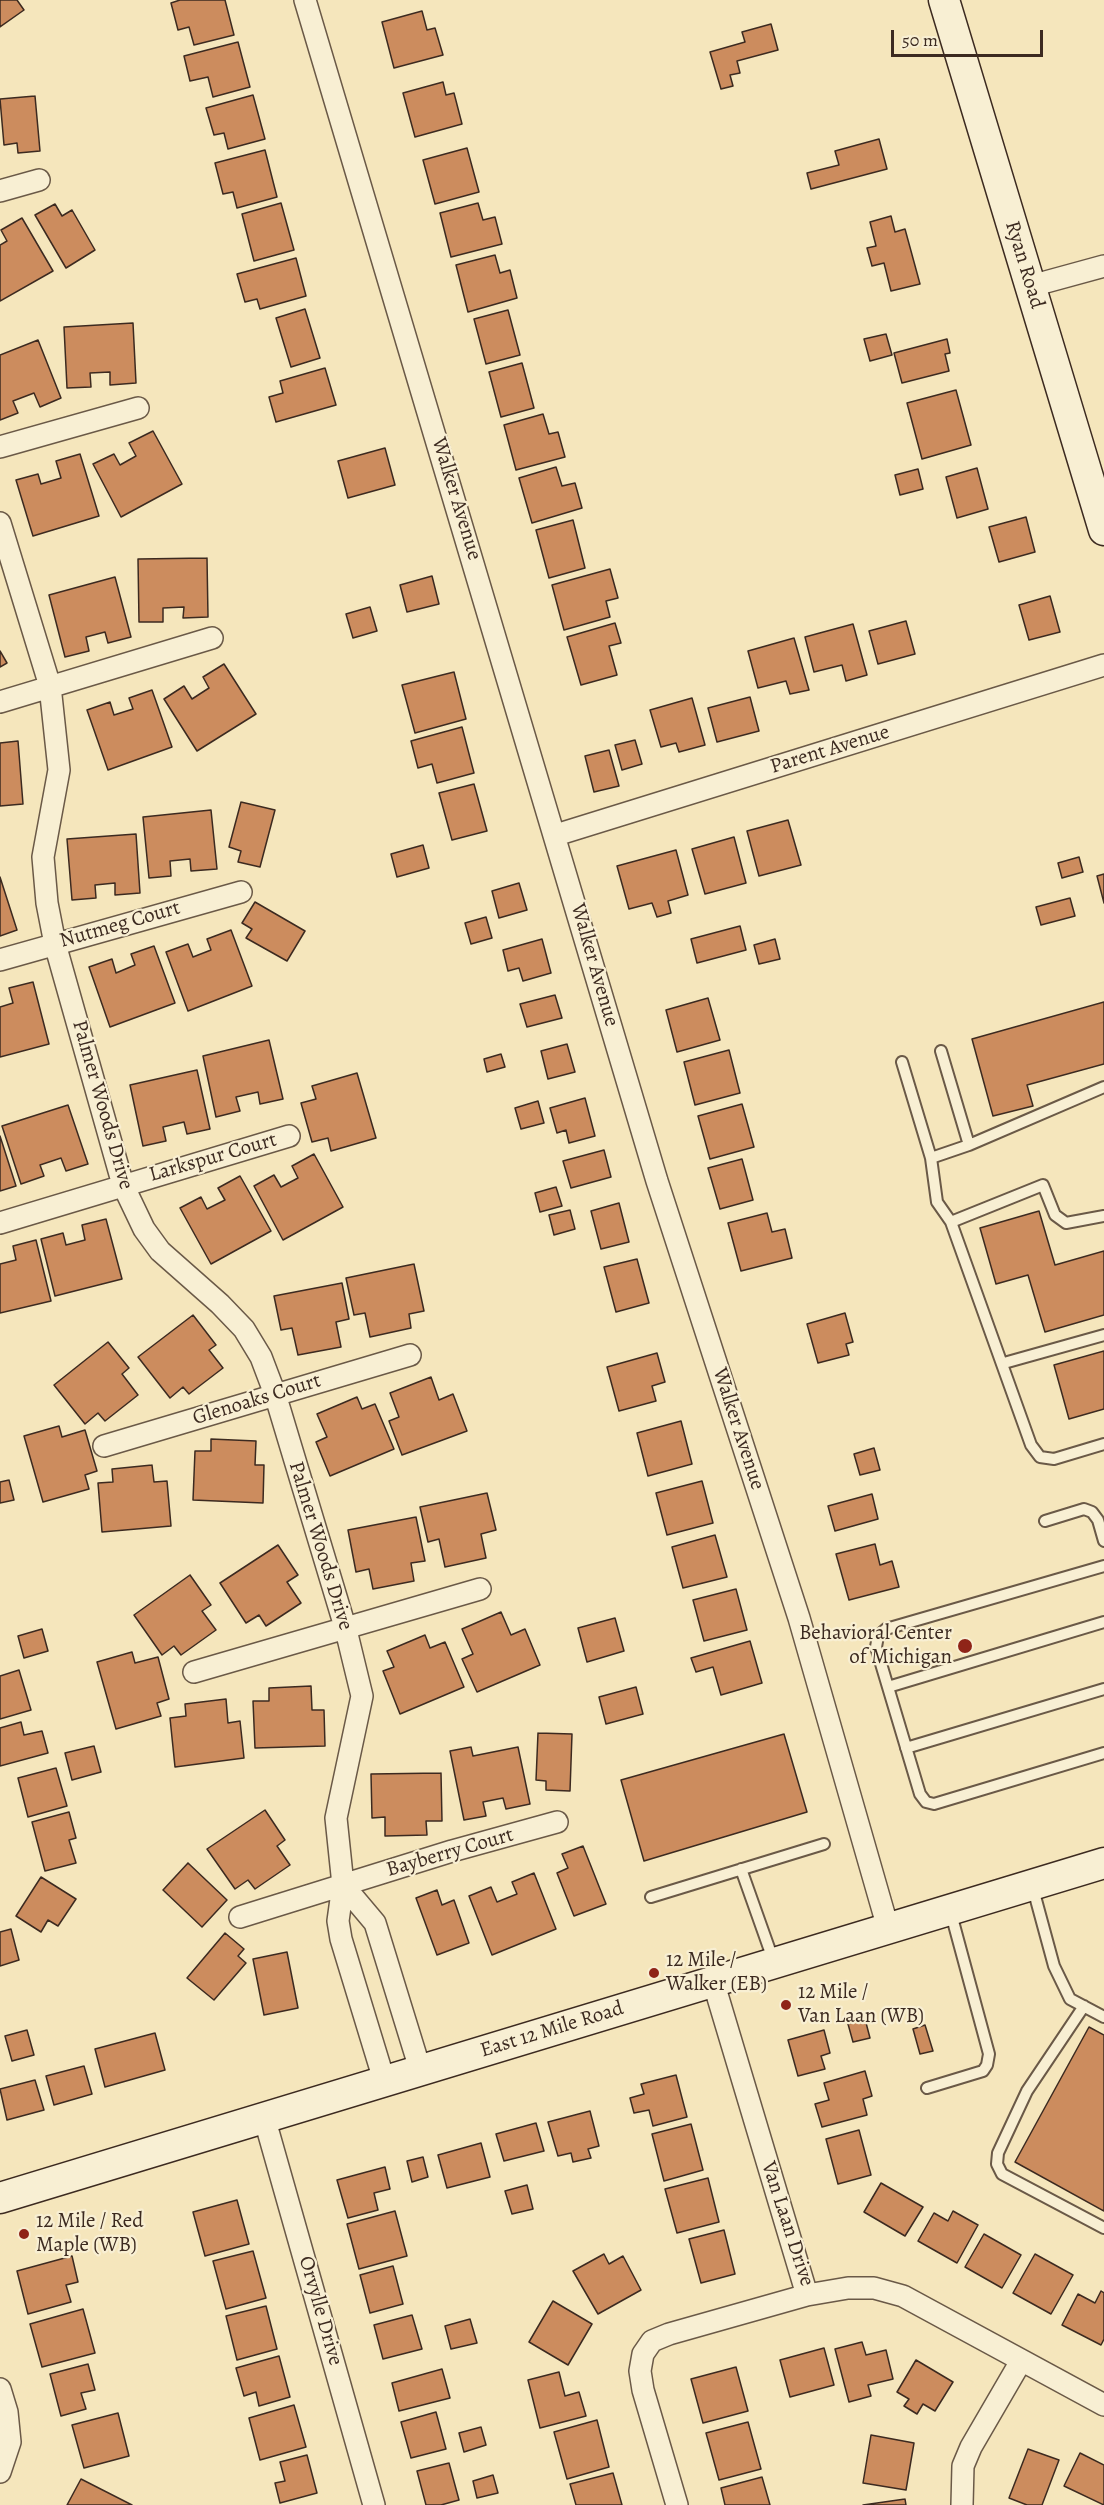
<!DOCTYPE html>
<html>
<head>
<meta charset="utf-8">
<style>
	body { margin:0 }
	#map { position:relative; width:1104px; height:2505px; overflow:hidden; background:#f5e6bc; font-family:Alegreya,serif }
	canvas { display:block }
	.scale { position:absolute; left:891px; top:30px; width:152px; height:27px; box-sizing:border-box; border:3px solid #3c2a20; border-top:0; padding-left:8px; font-size:18px; line-height:21px; white-space:nowrap; color:#3c2a20; -webkit-text-stroke:4px #f8efd3; paint-order:stroke }
</style>
</head>
<body>
<div id="map">
<canvas width="1104" height="2505"></canvas>
<div class="scale">50 m</div>
</div>
<script>
const ctx = document.querySelector('canvas').getContext('2d');
ctx.lineJoin = 'round';
function paint(path, color) { ctx.fillStyle = color; ctx.fill(path, 'evenodd'); }
const toPath = rows => new Path2D(rows.map(r => 'M' + r).join(''));
function strokePath(path, color, width, dash) { ctx.strokeStyle = color; ctx.lineWidth = width; ctx.lineCap = dash ? 'butt' : 'round'; ctx.setLineDash(dash || []); ctx.stroke(path); }
function label(font, color, halo, rows, align = 'center') {
  ctx.font = font + ' Alegreya,serif'; ctx.lineWidth = 4.5; ctx.setLineDash([]); ctx.textBaseline = 'middle'; ctx.strokeStyle = halo; ctx.fillStyle = color; for (const [text, x, y, turn = 0] of rows) {
    ctx.save(); ctx.translate(x, y); ctx.rotate((+turn || 0) * Math.PI / 180); ctx.textAlign = isNaN(turn) ? turn : align; if (halo) ctx.strokeText(text, 0, 0); ctx.fillText(text, 0, 0); ctx.restore();
  }
}
const building = toPath([
	[0,0,17,0,24,10,0,27,0,0],
	[180,0,225,0,234,35,194,45,189,27,178,30,171,3,180,0],
	[422,11,427,30,435,28,443,55,394,68,382,22,422,11],
	[771,24,778,50,737,61,740,73,730,75,733,86,721,89,710,52,745,42,742,32,771,24],
	[238,42,250,87,213,97,208,77,190,81,184,56,238,42],
	[443,82,446,95,454,93,462,124,415,137,403,93,443,82],
	[253,95,265,139,228,149,224,133,214,135,206,108,253,95],
	[35,96,40,151,18,153,17,143,4,145,0,99,35,96],
	[879,139,887,169,811,189,807,173,839,165,835,151,879,139],
	[467,148,479,192,435,204,423,160,467,148],
	[265,150,277,197,237,208,233,192,223,194,215,163,265,150],
	[281,203,294,250,254,261,242,214,281,203],
	[478,203,483,220,495,217,502,244,451,257,440,213,478,203],
	[55,204,62,216,72,210,95,250,66,268,35,215,55,204],
	[891,216,895,232,905,229,920,284,891,291,884,263,872,266,867,248,876,246,870,222,891,216],
	[22,218,53,271,0,301,0,245,7,241,1,230,22,218],
	[495,255,500,273,510,270,517,298,468,312,456,265,495,255],
	[296,258,306,296,260,309,257,299,245,302,237,274,296,258],
	[305,309,320,358,291,367,276,318,305,309],
	[508,310,520,355,486,364,474,319,508,310],
	[133,323,136,383,110,385,110,372,90,373,91,387,67,388,64,327,133,323],
	[886,334,892,355,870,361,864,339,886,334],
	[947,339,950,353,945,354,949,371,902,383,894,353,947,339],
	[38,340,61,398,40,407,34,393,13,401,18,413,0,420,0,355,38,340],
	[522,363,534,408,501,417,489,372,522,363],
	[325,368,336,405,276,422,269,397,283,393,280,381,325,368],
	[956,390,971,445,922,459,907,403,956,390],
	[543,414,549,434,558,432,565,457,516,470,504,425,543,414],
	[153,431,182,484,121,517,93,464,114,454,120,465,136,456,129,443,153,431],
	[385,448,395,485,348,498,338,461,385,448],
	[80,454,99,516,33,536,16,480,38,474,41,484,61,478,56,461,80,454],
	[556,467,562,486,575,483,582,508,532,523,519,478,556,467],
	[977,468,988,509,957,518,946,477,977,468],
	[918,469,923,489,900,495,895,475,918,469],
	[1026,517,1035,552,999,562,989,527,1026,517],
	[573,520,585,568,549,578,536,530,573,520],
	[207,558,208,617,183,618,184,607,163,608,163,622,139,622,138,559,207,558],
	[610,569,618,598,606,601,610,617,564,630,552,585,610,569],
	[432,576,439,604,407,612,400,585,432,576],
	[115,577,131,637,108,643,105,632,86,637,89,651,65,657,49,595,115,577],
	[1050,596,1060,632,1029,640,1019,605,1050,596],
	[370,607,377,631,353,638,346,614,370,607],
	[906,621,915,654,878,664,869,631,906,621],
	[615,623,621,643,609,646,617,675,581,685,567,637,615,623],
	[853,624,867,675,846,681,842,665,814,672,805,637,853,624],
	[794,638,809,690,790,694,786,681,758,688,748,651,794,638],
	[0,651,7,663,0,667,0,651],
	[224,664,256,714,197,751,164,699,184,686,192,699,209,688,203,677,224,664],
	[454,672,466,719,415,733,402,685,454,672],
	[152,690,172,747,108,770,87,710,110,702,114,715,133,709,129,698,152,690],
	[750,697,759,731,717,742,708,708,750,697],
	[692,698,705,745,679,752,676,743,661,747,650,710,692,698],
	[462,727,474,773,437,783,432,764,418,768,411,741,462,727],
	[635,740,642,764,622,770,615,745,635,740],
	[18,741,23,804,0,806,0,743,18,741],
	[609,750,619,786,594,792,585,756,609,750],
	[474,784,487,831,452,840,439,793,474,784],
	[241,802,275,810,260,867,238,862,241,851,229,847,241,802],
	[211,810,217,869,191,871,190,859,170,861,171,876,149,878,143,817,211,810],
	[788,820,801,865,759,876,747,831,788,820],
	[136,834,140,893,115,895,115,883,95,885,96,898,72,900,67,839,136,834],
	[734,837,746,883,705,894,692,849,734,837],
	[423,845,429,868,397,877,391,854,423,845],
	[676,850,688,895,668,901,671,913,657,917,652,903,629,909,617,866,676,850],
	[1079,857,1083,872,1062,878,1058,863,1079,857],
	[1104,874,1104,903,1097,876,1104,874],
	[0,877,17,930,0,936,0,877],
	[519,883,527,910,499,918,492,891,519,883],
	[1070,898,1075,916,1041,925,1036,907,1070,898],
	[255,902,305,931,287,961,246,938,252,929,242,923,255,902],
	[486,917,492,938,471,944,465,923,486,917],
	[740,926,746,950,697,963,691,939,740,926],
	[231,930,252,986,188,1011,166,952,188,944,193,957,211,950,207,939,231,930],
	[542,939,551,973,523,981,519,968,508,971,503,950,542,939],
	[775,939,780,959,759,964,754,945,775,939],
	[154,946,175,1003,110,1027,89,967,112,959,116,973,135,965,131,954,154,946],
	[33,982,49,1044,0,1057,0,1007,13,1003,9,988,33,982],
	[555,995,562,1018,527,1027,520,1004,555,995],
	[708,998,720,1040,677,1052,666,1010,708,998],
	[1104,1002,1104,1064,1027,1085,1033,1106,993,1116,972,1039,1104,1002],
	[269,1040,283,1099,260,1104,258,1092,236,1097,240,1111,216,1117,203,1056,269,1040],
	[567,1044,575,1072,548,1079,541,1051,567,1044],
	[729,1050,740,1093,695,1105,684,1062,729,1050],
	[501,1054,505,1067,487,1072,484,1059,501,1054],
	[197,1070,210,1129,187,1134,184,1122,163,1127,166,1141,143,1146,130,1085,197,1070],
	[357,1073,376,1138,331,1151,328,1138,312,1142,301,1103,316,1099,312,1086,357,1073],
	[585,1098,595,1136,569,1143,566,1130,557,1133,550,1108,585,1098],
	[538,1101,544,1123,521,1129,515,1108,538,1101],
	[742,1104,754,1147,710,1159,698,1116,742,1104],
	[68,1105,88,1164,66,1171,61,1158,40,1165,44,1176,21,1184,2,1126,68,1105],
	[0,1136,16,1186,0,1191,0,1136],
	[604,1150,611,1177,571,1188,563,1161,604,1150],
	[314,1154,343,1207,283,1240,254,1186,274,1175,281,1187,298,1178,292,1166,314,1154],
	[742,1159,753,1200,720,1209,708,1168,742,1159],
	[240,1176,271,1231,211,1264,180,1208,201,1197,207,1209,225,1200,218,1188,240,1176],
	[556,1187,562,1206,540,1212,535,1193,556,1187],
	[619,1203,629,1242,601,1249,591,1211,619,1203],
	[570,1210,575,1229,554,1235,549,1215,570,1210],
	[1039,1211,1055,1265,1104,1251,1104,1315,1045,1332,1028,1275,996,1284,980,1228,1039,1211],
	[767,1213,772,1232,785,1229,792,1258,741,1271,728,1223,767,1213],
	[106,1219,122,1279,55,1296,41,1239,63,1233,66,1245,85,1240,82,1225,106,1219],
	[36,1240,51,1301,0,1313,0,1264,16,1260,13,1246,36,1240],
	[637,1259,649,1303,616,1312,604,1267,637,1259],
	[414,1264,424,1311,409,1314,411,1328,370,1337,365,1313,354,1315,346,1278,414,1264],
	[342,1283,349,1319,336,1322,341,1347,298,1355,292,1328,281,1330,274,1296,342,1283],
	[845,1313,853,1342,846,1344,849,1355,818,1363,807,1324,845,1313],
	[193,1315,216,1345,209,1350,223,1368,189,1394,183,1387,170,1398,138,1357,193,1315],
	[108,1342,129,1368,122,1374,138,1395,105,1421,98,1413,85,1424,54,1385,108,1342],
	[1104,1351,1104,1409,1069,1419,1054,1365,1104,1351],
	[657,1353,665,1382,652,1386,656,1401,619,1411,607,1367,657,1353],
	[431,1377,439,1400,453,1394,467,1431,402,1455,389,1421,399,1417,390,1393,431,1377],
	[357,1397,362,1409,375,1404,394,1449,330,1476,316,1442,327,1437,317,1414,357,1397],
	[681,1421,692,1464,648,1476,637,1433,681,1421],
	[59,1426,62,1437,85,1430,97,1471,85,1475,89,1489,43,1502,24,1436,59,1426],
	[211,1439,256,1441,255,1465,264,1465,263,1503,193,1500,195,1451,211,1451,211,1439],
	[874,1448,880,1470,860,1475,854,1454,874,1448],
	[152,1465,154,1482,167,1481,171,1526,102,1532,98,1483,113,1482,112,1469,152,1465],
	[9,1480,14,1500,0,1503,0,1482,9,1480],
	[702,1481,713,1523,667,1535,656,1493,702,1481],
	[487,1493,496,1530,481,1534,486,1558,445,1567,439,1539,428,1542,420,1507,487,1493],
	[872,1494,878,1519,835,1531,828,1506,872,1494],
	[416,1517,425,1561,411,1563,414,1581,373,1589,369,1569,356,1572,348,1530,416,1517],
	[715,1535,727,1577,683,1588,672,1547,715,1535],
	[875,1544,880,1565,892,1561,899,1587,849,1600,836,1554,875,1544],
	[278,1545,298,1575,287,1582,301,1603,266,1626,259,1615,246,1623,220,1583,278,1545],
	[190,1575,211,1605,202,1611,216,1630,181,1655,174,1646,162,1655,134,1615,190,1575],
	[736,1589,747,1630,704,1641,693,1600,736,1589],
	[501,1612,511,1635,525,1629,540,1665,477,1692,462,1659,473,1654,462,1629,501,1612],
	[615,1618,624,1651,587,1662,578,1628,615,1618],
	[42,1629,48,1651,24,1658,18,1636,42,1629],
	[425,1635,430,1648,445,1642,464,1687,400,1714,383,1671,394,1667,387,1651,425,1635],
	[750,1641,762,1683,721,1695,713,1667,696,1672,691,1658,750,1641],
	[132,1652,135,1663,158,1657,169,1699,157,1703,161,1716,116,1729,97,1662,132,1652],
	[19,1670,31,1710,0,1719,0,1676,19,1670],
	[311,1686,312,1710,324,1710,325,1746,255,1748,253,1701,269,1701,269,1688,311,1686],
	[636,1687,643,1714,606,1724,599,1697,636,1687],
	[226,1699,228,1723,240,1721,244,1758,175,1767,170,1718,186,1716,185,1704,226,1699],
	[21,1722,24,1735,42,1731,48,1753,0,1766,0,1728,21,1722],
	[538,1733,572,1734,570,1791,546,1790,546,1781,536,1780,538,1733],
	[784,1734,807,1812,644,1861,621,1780,784,1734],
	[94,1746,101,1772,72,1780,65,1753,94,1746],
	[471,1747,473,1756,518,1747,530,1804,506,1809,503,1798,483,1802,486,1816,464,1820,450,1751,471,1747],
	[56,1768,67,1806,28,1817,18,1778,56,1768],
	[441,1773,442,1821,426,1821,427,1835,385,1836,385,1817,372,1818,371,1774,441,1773],
	[265,1810,285,1840,277,1846,290,1865,255,1889,248,1880,235,1889,207,1849,265,1810],
	[69,1812,76,1838,69,1840,76,1863,45,1871,32,1822,69,1812],
	[583,1846,606,1904,574,1916,557,1873,568,1868,562,1854,583,1846],
	[188,1863,227,1900,202,1927,163,1890,188,1863],
	[534,1873,556,1929,492,1955,469,1896,491,1887,497,1902,517,1894,512,1882,534,1873],
	[41,1877,76,1899,58,1926,48,1920,41,1932,16,1916,41,1877],
	[437,1890,442,1905,454,1900,469,1943,437,1955,416,1898,437,1890],
	[11,1929,19,1960,0,1966,0,1932,11,1929],
	[225,1933,244,1949,238,1956,246,1963,214,2000,187,1978,225,1933],
	[287,1952,298,2008,264,2015,253,1959,287,1952],
	[865,2019,870,2038,853,2042,848,2024,865,2019],
	[925,2025,933,2051,920,2054,913,2029,925,2025],
	[1089,2027,1104,2035,1104,2211,1015,2162,1089,2027],
	[27,2030,34,2055,12,2061,5,2036,27,2030],
	[824,2030,830,2053,821,2056,825,2069,798,2076,788,2040,824,2030],
	[155,2033,165,2070,105,2087,95,2049,155,2033],
	[84,2066,92,2094,54,2105,46,2076,84,2066],
	[865,2071,872,2096,863,2099,867,2115,822,2127,815,2104,829,2100,824,2083,865,2071],
	[676,2075,687,2117,653,2126,649,2110,634,2113,630,2098,644,2094,641,2084,676,2075],
	[35,2080,44,2110,7,2120,0,2089,35,2080],
	[590,2111,599,2146,588,2149,591,2158,573,2162,571,2153,558,2156,548,2122,590,2111],
	[536,2123,544,2151,504,2161,496,2134,536,2123],
	[691,2124,703,2170,664,2181,652,2134,691,2124],
	[859,2130,871,2175,838,2184,826,2139,859,2130],
	[481,2143,490,2177,447,2188,438,2155,481,2143],
	[423,2157,428,2177,412,2182,407,2161,423,2157],
	[385,2167,390,2189,374,2193,378,2210,348,2218,337,2180,385,2167],
	[708,2178,719,2222,677,2233,665,2189,708,2178],
	[881,2183,923,2207,905,2236,864,2212,881,2183],
	[527,2185,533,2209,512,2214,505,2191,527,2185],
	[237,2200,249,2244,205,2256,193,2212,237,2200],
	[395,2211,407,2256,359,2269,347,2224,395,2211],
	[953,2211,978,2225,957,2263,918,2241,934,2213,948,2221,953,2211],
	[724,2230,735,2274,701,2283,689,2239,724,2230],
	[984,2234,1021,2255,1002,2288,965,2267,984,2234],
	[253,2251,266,2298,226,2309,213,2261,253,2251],
	[604,2254,609,2264,623,2256,641,2290,598,2314,573,2271,604,2254],
	[1035,2254,1073,2275,1051,2314,1013,2293,1035,2254],
	[72,2256,78,2282,66,2285,71,2302,28,2314,17,2271,72,2256],
	[393,2266,403,2304,370,2313,360,2275,393,2266],
	[1101,2291,1104,2293,1104,2339,1101,2345,1062,2325,1078,2294,1095,2303,1101,2291],
	[553,2301,592,2324,568,2365,529,2342,553,2301],
	[266,2306,277,2349,237,2360,226,2316,266,2306],
	[83,2309,95,2353,42,2367,30,2324,83,2309],
	[412,2315,422,2349,383,2359,374,2325,412,2315],
	[470,2319,477,2343,451,2349,445,2326,470,2319],
	[862,2342,866,2355,886,2350,893,2379,868,2385,871,2396,849,2402,835,2349,862,2342],
	[824,2348,834,2385,790,2397,780,2360,824,2348],
	[279,2356,290,2397,259,2406,256,2392,244,2396,236,2368,279,2356],
	[916,2360,953,2382,935,2411,923,2404,917,2414,904,2406,909,2399,897,2392,916,2360],
	[88,2364,95,2390,81,2393,86,2409,61,2416,50,2374,88,2364],
	[736,2367,748,2411,703,2423,691,2379,736,2367],
	[442,2369,450,2398,399,2411,392,2383,442,2369],
	[559,2372,565,2396,579,2392,586,2416,540,2428,528,2380,559,2372],
	[294,2405,306,2447,260,2460,249,2418,294,2405],
	[436,2412,446,2449,411,2458,401,2422,436,2412],
	[118,2413,129,2456,84,2468,72,2425,118,2413],
	[597,2420,609,2467,567,2479,554,2432,597,2420],
	[748,2422,761,2469,719,2480,706,2433,748,2422],
	[481,2427,486,2445,464,2452,459,2433,481,2427],
	[871,2435,914,2443,906,2490,863,2483,871,2435],
	[1028,2449,1059,2460,1042,2505,1027,2505,1009,2498,1028,2449],
	[1080,2453,1104,2465,1104,2505,1064,2486,1080,2453],
	[307,2455,317,2493,280,2503,275,2483,285,2481,280,2462,307,2455],
	[449,2463,459,2500,441,2505,426,2505,417,2471,449,2463],
	[613,2473,622,2505,576,2505,570,2484,613,2473],
	[493,2475,498,2493,477,2498,473,2481,493,2475],
	[762,2477,770,2505,725,2505,721,2488,762,2477],
	[81,2479,132,2505,67,2505,81,2479],
	[905,2499,906,2505,863,2505,905,2499]
]);
const service = toPath([
	[941,1051,969,1145],
	[902,1062,931,1158,969,1145,1104,1087],
	[931,1158,937,1202,951,1222],
	[1104,1216,1066,1223,1055,1215,1043,1185,951,1222,1031,1445,1040,1457,1054,1459,1104,1444],
	[1004,1363,1104,1335],
	[1045,1521,1084,1509,1092,1512,1098,1520,1104,1541],
	[1104,1566,886,1629,878,1636,876,1647,920,1794,926,1802,934,1804,1104,1753],
	[888,1687,1104,1622],
	[906,1748,1104,1689],
	[741,1869,774,1962],
	[1032,1885,1054,1966,1070,1999,1104,2017],
	[651,1897,824,1844],
	[1084,2006,1027,2091,998,2153,997,2164,1002,2174,1104,2228],
	[927,2088,983,2071,987,2065,989,2054,950,1910]
]);
const minor = toPath([
	[305,0,657,1181,799,1618,888,1928],
	[0,191,39,180],
	[1031,286,1104,266],
	[0,447,138,408],
	[0,523,50,686,59,770,43,857,47,903,55,944,123,1185,144,1229,160,1251,220,1304,244,1329,261,1357,275,1394,346,1630,362,1696,336,1818,343,1885,338,1921,341,1939,384,2080],
	[0,702,212,638],
	[556,835,1104,665],
	[0,960,241,892],
	[0,1223,289,1136],
	[104,1446,410,1355],
	[194,1672,480,1589],
	[343,1885,375,1923,420,2069],
	[240,1917,452,1851,557,1822],
	[713,1981,807,2295],
	[264,2117,374,2505],
	[0,2389,7,2412,10,2442,0,2472],
	[677,2505,643,2390,640,2371,643,2354,652,2341,669,2334,807,2295,848,2288,874,2288,903,2296,1104,2405],
	[962,2505,963,2466,971,2447,1021,2361]
]);
const secondary = toPath([
	[944,0,1104,530],
	[0,2198,1104,1863]
]);
const markers = [
	[965,1646,8,"#8f2418"],
	[654,1973,6,"#8f2418"],
	[786,2005,6,"#8f2418"],
	[24,2234,6,"#8f2418"]
];
const streetNames = [
	["Ryan Road",1024,265,73],
	["Walker Avenue",456,499,73],
	["Parent Avenue",830,750,-17],
	["Nutmeg Court",120,925,-16],
	["Walker Avenue",594,965,74],
	["Palmer Woods Drive",102,1105,74],
	["Larkspur Court",213,1158,-16],
	["Glenoaks Court",257,1400,-17],
	["Walker Avenue",738,1429,72],
	["Palmer Woods Drive",320,1546,73],
	["Bayberry Court",450,1853,-16],
	["East 12 Mile Road",552,2030,-17],
	["Van Laan Drive",787,2224,72],
	["Orvylle Drive",320,2311,74]
];
const poiNames = [
	["Behavioral Center",952,1634,"right"],
	["of Michigan",952,1658,"right"],
	["12 Mile /",666,1961],
	["Walker (EB)",666,1985],
	["12 Mile /",798,1993],
	["Van Laan (WB)",798,2017],
	["12 Mile / Red",36,2222],
	["Maple (WB)",36,2246]
];
paint(building, '#cc8c5e');
strokePath(building, '#3c2a20', 1.5);
strokePath(service, '#6a5947', 14);
strokePath(minor, '#6a5947', 24);
strokePath(secondary, '#3c2a20', 33);
strokePath(service, '#f8efd3', 10);
strokePath(minor, '#f8efd3', 21);
strokePath(secondary, '#f8efd3', 30);
for (const [x, y, r, color] of markers) { const dot = new Path2D(); dot.arc(x, y, r, 0, 2 * Math.PI); ctx.fillStyle = color; ctx.fill(dot); strokePath(dot, '#f8efd3', 2); }
label('21px', '#3c2a20', '#f8efd3', streetNames);
label('21px', '#3c2a20', '#f8efd3', poiNames, 'left');
</script>
</body>
</html>
